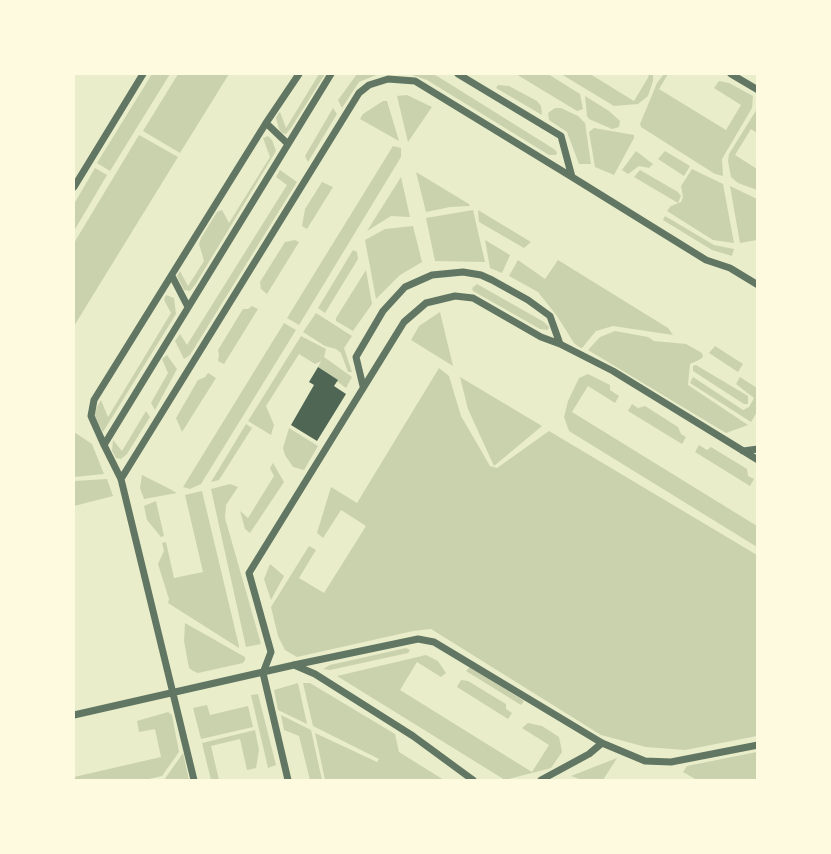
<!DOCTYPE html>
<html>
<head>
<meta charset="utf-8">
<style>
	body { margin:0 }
	#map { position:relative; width:831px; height:854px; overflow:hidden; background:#e9edc9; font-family:Rubik,sans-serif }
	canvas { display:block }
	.frame { position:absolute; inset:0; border:75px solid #fefae0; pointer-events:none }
</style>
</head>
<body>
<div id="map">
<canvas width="831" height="854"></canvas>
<div class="frame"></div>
</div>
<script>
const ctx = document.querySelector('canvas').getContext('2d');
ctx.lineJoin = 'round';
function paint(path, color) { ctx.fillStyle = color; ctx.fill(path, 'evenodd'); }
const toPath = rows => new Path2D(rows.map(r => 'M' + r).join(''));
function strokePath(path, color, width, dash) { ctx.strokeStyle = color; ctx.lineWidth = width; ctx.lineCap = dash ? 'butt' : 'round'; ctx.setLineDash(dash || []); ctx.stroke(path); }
const green = toPath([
	[152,74,170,74,110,171,97,163],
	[178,74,229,74,180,153,143,131],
	[319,74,325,74,291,128,286,134,282,133,279,129,276,118,278,114,280,112,286,128],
	[357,74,379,74,359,82,342,108,338,100],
	[409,74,431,74,437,76,554,149,557,152,556,155,549,155,427,80],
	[516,74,548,74,580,94,583,109,577,111],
	[561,74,590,74,634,101,649,76,647,74,653,74,653,81,648,96,638,104,614,106],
	[664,74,668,74,659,89,726,130,741,105,714,88,719,81,729,83,753,96,752,108,722,159,723,176,715,174,641,127,640,124,657,83],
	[498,85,509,86,537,101,541,106,542,115,496,88],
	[407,95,432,107,408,142,397,96],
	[585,96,609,111,620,121,619,127,612,129,589,119,587,116],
	[383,101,387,101,399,141,360,119,363,114],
	[333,108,337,114,308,162,305,156],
	[555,108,561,108,578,116,585,123,591,164,579,164,567,132,549,120,548,113],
	[757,109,757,133,751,129,735,155,757,169,757,190,738,183,731,177,728,161,729,154],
	[594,128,634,135,634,138,614,175,595,167,589,132],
	[139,135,178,157,74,326,74,243],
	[268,136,272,140,276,151,195,285,190,291,184,290,177,276,180,271,188,286,204,261,199,244,201,238,217,212,222,210,229,223,270,157,263,138],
	[393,146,401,148,401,157,299,325,287,318],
	[636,151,653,164,649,168,639,166,628,174,622,170],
	[665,151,690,166,684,176,658,159],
	[95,168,107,175,74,231,74,204],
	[692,169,723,184,734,243,713,240,667,211,671,206,681,202,683,197,681,186],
	[280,170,297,182,190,355,184,359,175,341,180,334,187,345,287,185,276,177],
	[640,170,678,192,681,196,678,203,634,177],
	[416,172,469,204,470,206,450,207,426,212],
	[401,177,410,217,391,216,367,231],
	[322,182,333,187,307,229,302,226,305,209],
	[730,186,757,199,757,240,740,243],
	[473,210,485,262,435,261,426,218],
	[478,210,531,242,524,248,479,222],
	[665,216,714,245,734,249,732,256,712,250,663,220],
	[413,226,422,262,400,275,376,299,365,240,385,229],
	[295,240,299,242,267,294,261,289,260,282,285,242],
	[485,240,510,255,502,273,490,268],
	[353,250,357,252,358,259,325,313,318,308],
	[518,260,545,279,558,260,668,328,673,335,613,326,596,331,582,348,579,347,574,343,557,316,538,292,509,276],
	[366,270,372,304,353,331,336,321,336,318],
	[477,284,544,322,549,327,548,330,540,329,473,291,472,288],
	[166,295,174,298,176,314,103,432,94,415,97,407,101,400,108,417,171,313,164,300],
	[252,306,258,309,224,364,218,361,219,355,218,350,243,309,248,309],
	[440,312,453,366,411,340,419,326],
	[316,313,352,336,344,348,352,372,348,372,341,353,336,349,325,346,303,332],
	[284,323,296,330,201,484,190,489,183,487],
	[615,331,648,337,654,341,686,344,702,353,703,357,699,360,690,364,688,385,748,425,726,433,588,350,600,337],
	[301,336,326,349,324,357,352,377,346,388,318,367,321,361,315,364,299,354,266,406,274,425,271,435,248,421],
	[715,346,743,364,738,372,709,353],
	[167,355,177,369,155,410,151,403,168,373,162,359],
	[696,365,748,396,748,404,744,404,693,371,693,366],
	[439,368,449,376,461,416,490,466,497,468,549,431,757,555,757,736,685,750,646,747,601,735,431,629,413,631,297,657,285,650,278,636,271,607,309,546,316,550,299,578,324,593,366,526,341,510,323,538,317,533,331,487,357,503],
	[208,373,216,378,182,432,176,418,198,380,205,377],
	[588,374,610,385,610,390,619,396,615,403,588,386,572,412,757,526,757,547,569,431,564,417,568,401,579,378],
	[460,377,542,426,494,466,468,409],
	[693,377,743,410,749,407,754,398,736,384,740,377,757,388,757,412,751,422,690,383],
	[632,404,638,408,645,406,678,427,681,434,686,437,682,444,628,411],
	[146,411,150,417,127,454,121,459,116,458,112,451,113,440,122,451],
	[246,424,252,428,219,480,211,482],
	[289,428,318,446,304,470,293,467,285,455,283,448],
	[74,432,92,444,104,474,74,477],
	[699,445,707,450,711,447,747,469,748,476,754,479,750,486,695,452],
	[273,463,284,482,250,533,245,529,240,511,248,518,274,476,270,468],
	[142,475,166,487,177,493,144,499,140,488],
	[107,479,113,496,74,506,74,481],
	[230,484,238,487,226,505,225,518,261,644,246,647,211,489],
	[202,491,239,646,239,648,168,603,169,599,158,564,164,551,162,543,166,542,174,578,203,572,185,495],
	[156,501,164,536,161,537,147,520,144,506],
	[270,564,284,576,271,600,264,579],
	[185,623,245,657,245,660,243,663,198,673,193,671,189,668,184,641],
	[406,648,410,650,408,653,330,670,323,669,330,665],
	[426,655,438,661,446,673,441,677,417,662,400,690,532,772,549,745,522,728,528,723,542,726,559,737,562,752,551,768,505,780,337,676],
	[470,667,524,701,521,705,466,671],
	[461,680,468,681,506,704,506,709,512,713,508,719,457,687],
	[298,683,307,724,278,710,274,690],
	[303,683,310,683,395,734,399,752,444,780,325,780,315,733,377,762,379,759,313,726],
	[258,694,276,765,268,768,251,695],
	[207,705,210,715,248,706,253,727,201,739,193,708],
	[168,712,172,715,179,752,162,776,145,780,74,780,74,777,161,757,155,729,139,732,137,721],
	[281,715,311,730,322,780,310,780,299,736,284,730],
	[255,730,259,750,256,768,247,770,240,739,211,746,219,780,211,780,202,743],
	[757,752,757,780,697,780,683,772,687,766],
	[183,753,189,780,163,780,164,780],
	[617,758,603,780,582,780,571,776]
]);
const building = toPath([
	[318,367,338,380,334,386,346,394,317,441,291,425,314,385,309,382]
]);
const minor = toPath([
	[458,74,561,136,572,177,706,260,730,268,758,285],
	[731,74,758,90],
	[266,123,288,144],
	[74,187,143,74],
	[172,276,188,307],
	[363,386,356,357,383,311,405,287,432,275,463,272,481,275,492,280,528,300,550,316,560,344],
	[104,445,91,416,94,400,266,123,299,74],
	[743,451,758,449],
	[121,479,359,93,369,85,388,79,415,81,572,177],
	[294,665,315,674,413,736,473,780],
	[74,715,294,665,418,639,434,642,602,743,645,761,671,762,758,745],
	[194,780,121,479,104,445,331,74],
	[288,780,263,673,271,652,249,573,404,322,426,303,455,296,473,298,541,337,560,344,613,371,758,460],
	[541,780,589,754,602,743]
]);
paint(green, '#cad2ad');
paint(building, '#4f6655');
strokePath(minor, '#617663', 7);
</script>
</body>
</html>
